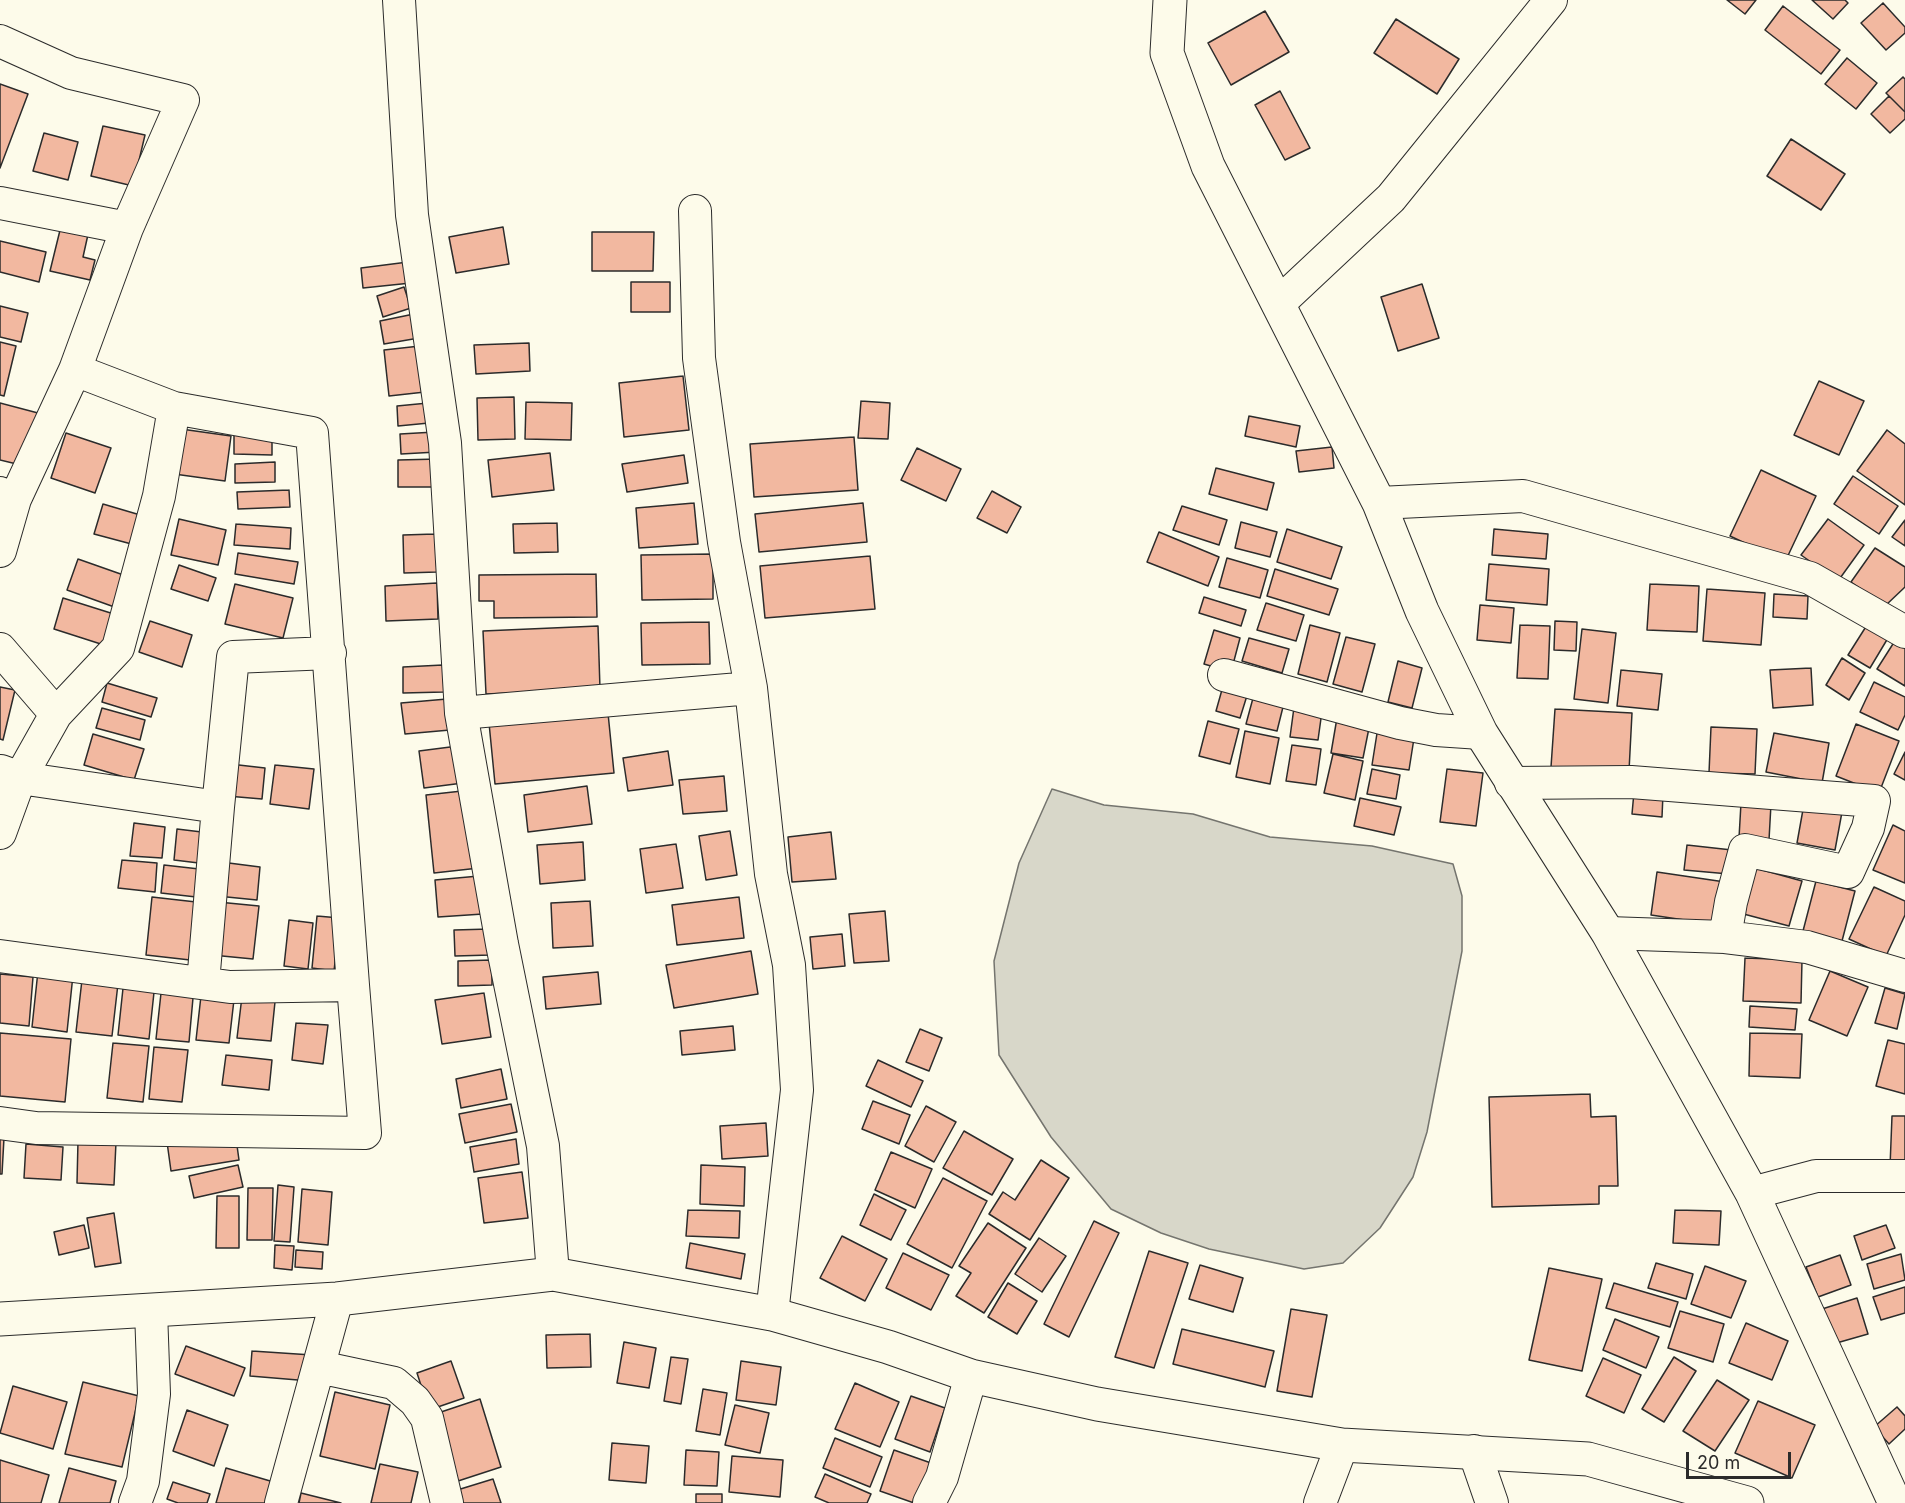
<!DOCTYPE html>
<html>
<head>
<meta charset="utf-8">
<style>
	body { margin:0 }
	#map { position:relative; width:1905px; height:1503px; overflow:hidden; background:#fdfbea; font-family:Inter,sans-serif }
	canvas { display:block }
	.scale { position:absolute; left:1686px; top:1452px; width:105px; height:27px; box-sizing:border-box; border:3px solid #2b2b2b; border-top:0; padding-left:8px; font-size:18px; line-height:21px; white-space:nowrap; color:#2b2b2b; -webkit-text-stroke:4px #fdfbea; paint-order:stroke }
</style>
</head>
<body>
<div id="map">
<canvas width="1905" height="1503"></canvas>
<div class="scale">20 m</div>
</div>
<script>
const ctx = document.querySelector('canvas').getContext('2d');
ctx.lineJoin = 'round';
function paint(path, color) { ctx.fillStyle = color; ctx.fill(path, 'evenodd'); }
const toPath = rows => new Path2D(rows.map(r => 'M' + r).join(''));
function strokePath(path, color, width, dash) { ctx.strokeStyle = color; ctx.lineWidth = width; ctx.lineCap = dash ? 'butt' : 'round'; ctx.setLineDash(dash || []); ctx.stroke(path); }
const water = toPath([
	[1052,789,1104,805,1193,814,1270,837,1372,846,1453,864,1462,896,1462,951,1427,1132,1413,1177,1380,1228,1343,1263,1304,1269,1209,1249,1161,1233,1111,1209,1051,1137,999,1055,994,961,1019,863,1052,789]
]);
const building = toPath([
	[1727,0,1756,0,1745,14,1727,0],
	[1812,0,1845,0,1848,3,1833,19,1812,0],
	[1883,3,1905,27,1905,33,1886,50,1861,23,1883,3],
	[1783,6,1840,50,1821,74,1765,30,1783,6],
	[1265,11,1289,52,1231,85,1208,43,1265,11],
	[1396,19,1459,59,1437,94,1374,53,1396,19],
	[1847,58,1877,83,1856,109,1825,84,1847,58],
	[1903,77,1905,79,1905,112,1886,93,1903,77],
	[0,84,28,94,0,168,0,84],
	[1280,91,1310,148,1285,160,1255,105,1280,91],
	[1889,96,1905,112,1905,119,1890,133,1871,114,1889,96],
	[103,126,145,135,133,186,91,176,103,126],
	[44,133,78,142,68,180,33,171,44,133],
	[1791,139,1845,174,1821,210,1767,176,1791,139],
	[62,222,89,230,83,257,95,260,90,280,50,271,62,222],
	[503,227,509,264,456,273,449,237,503,227],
	[592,232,654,232,653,271,592,271,592,232],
	[0,241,46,252,39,282,0,272,0,241],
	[408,262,411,283,363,288,361,268,408,262],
	[631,282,670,282,670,312,631,312,631,282],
	[1422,284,1439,338,1398,351,1381,297,1422,284],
	[404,287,411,308,383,317,377,296,404,287],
	[0,306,28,313,21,342,0,337,0,306],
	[414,314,419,338,384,344,380,321,414,314],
	[0,342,16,346,4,396,0,395,0,342],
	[529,343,530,371,476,374,474,345,529,343],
	[420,346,425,392,389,396,384,350,420,346],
	[683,376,689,430,624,437,619,383,683,376],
	[1819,381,1864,401,1839,455,1794,435,1819,381],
	[514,397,515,439,478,440,477,398,514,397],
	[861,401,890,403,888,439,858,438,861,401],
	[526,402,572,403,571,440,525,439,526,402],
	[0,403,38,413,25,466,0,460,0,403],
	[428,403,429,423,398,426,397,406,428,403],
	[1249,416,1300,426,1296,447,1245,436,1249,416],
	[181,429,231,436,225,481,174,474,181,429],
	[234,430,272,430,272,455,234,454,234,430],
	[1887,430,1905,444,1905,505,1857,471,1887,430],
	[435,432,437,452,401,454,400,434,435,432],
	[66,433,111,448,95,493,51,478,66,433],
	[854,437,858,490,754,497,750,444,854,437],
	[1332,447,1334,468,1299,472,1296,451,1332,447],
	[917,448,961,469,946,501,901,480,917,448],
	[550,453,554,490,492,497,488,460,550,453],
	[684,455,688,483,627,492,622,464,684,455],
	[439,459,440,487,398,487,398,460,439,459],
	[275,462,275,482,235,483,235,464,275,462],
	[1216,468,1274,483,1267,510,1209,494,1216,468],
	[1761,470,1816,496,1785,562,1730,536,1761,470],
	[1853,476,1898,506,1879,534,1834,504,1853,476],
	[289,490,290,507,238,509,237,492,289,490],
	[992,491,1021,507,1007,533,977,518,992,491],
	[694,503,698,544,639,548,636,508,694,503],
	[863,503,867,542,759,552,755,514,863,503],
	[103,504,147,517,139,546,94,534,103,504],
	[1182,506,1227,520,1219,545,1173,530,1182,506],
	[179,519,226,530,218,565,171,555,179,519],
	[1828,519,1864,545,1838,581,1801,555,1828,519],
	[1905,520,1905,546,1892,537,1905,520],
	[1241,522,1277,532,1270,557,1235,548,1241,522],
	[557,523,558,552,514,553,513,524,557,523],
	[236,524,291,528,290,549,234,545,236,524],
	[1287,529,1342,547,1331,579,1277,562,1287,529],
	[1494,529,1548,534,1546,559,1492,555,1494,529],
	[1159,532,1219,557,1208,586,1147,562,1159,532],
	[435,534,437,572,404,573,403,535,435,534],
	[1875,548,1905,567,1905,587,1885,606,1851,582,1875,548],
	[238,553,298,562,294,584,235,574,238,553],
	[713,554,713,599,642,600,641,555,713,554],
	[870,556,875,609,765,618,760,566,870,556],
	[1227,558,1268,570,1260,598,1219,587,1227,558],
	[78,559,132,578,120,609,67,590,78,559],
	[1489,564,1549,569,1547,605,1486,600,1489,564],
	[179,565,216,578,208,601,171,589,179,565],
	[1275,569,1338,589,1329,615,1267,596,1275,569],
	[596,574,597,617,494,618,494,601,479,601,479,575,596,574],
	[437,583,438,619,386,621,385,586,437,583],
	[235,584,293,598,283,638,225,624,235,584],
	[1650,584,1699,586,1697,632,1647,630,1650,584],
	[1707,589,1765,593,1761,645,1703,641,1707,589],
	[1774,594,1808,596,1807,619,1773,617,1774,594],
	[1204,597,1246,610,1241,626,1199,613,1204,597],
	[63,598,117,615,107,646,54,629,63,598],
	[1266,603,1304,615,1296,641,1257,630,1266,603],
	[1480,605,1514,608,1511,643,1477,640,1480,605],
	[150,621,192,635,182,667,139,652,150,621],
	[1555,621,1577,622,1576,651,1554,650,1555,621],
	[709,622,710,664,642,665,641,623,709,622],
	[1310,625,1340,633,1327,682,1298,674,1310,625],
	[1520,625,1550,626,1548,679,1517,678,1520,625],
	[1867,625,1888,638,1870,668,1848,655,1867,625],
	[598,626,600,689,486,694,483,631,598,626],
	[1582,629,1616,633,1608,703,1574,699,1582,629],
	[1214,630,1240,638,1231,672,1204,664,1214,630],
	[1898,636,1905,641,1905,686,1877,669,1898,636],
	[1346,637,1375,644,1362,692,1333,684,1346,637],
	[1249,638,1289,649,1282,673,1242,661,1249,638],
	[1842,658,1865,673,1849,700,1826,685,1842,658],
	[1398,661,1422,668,1412,708,1388,702,1398,661],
	[443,665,444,692,403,693,403,667,443,665],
	[1811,668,1813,705,1773,708,1770,670,1811,668],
	[1621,670,1662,674,1658,710,1617,706,1621,670],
	[1225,679,1250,686,1240,718,1216,711,1225,679],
	[1874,682,1905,697,1905,715,1898,730,1860,712,1874,682],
	[107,683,157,698,151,717,102,702,107,683],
	[0,687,15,690,3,740,0,739,0,687],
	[1256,687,1286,695,1277,731,1246,724,1256,687],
	[447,699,450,730,405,734,401,703,447,699],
	[1295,700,1323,704,1318,740,1290,737,1295,700],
	[102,708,145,720,140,740,96,728,102,708],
	[1555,709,1632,713,1629,771,1551,767,1555,709],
	[1338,712,1371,718,1363,758,1331,753,1338,712],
	[608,713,614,773,495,784,489,723,608,713],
	[1208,721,1239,729,1230,764,1199,756,1208,721],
	[1856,724,1899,741,1879,793,1836,776,1856,724],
	[1378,727,1415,732,1409,770,1372,765,1378,727],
	[1711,727,1757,729,1755,774,1709,773,1711,727],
	[1245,731,1279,738,1270,784,1236,777,1245,731],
	[1774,733,1829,743,1822,783,1766,772,1774,733],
	[93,734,144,749,134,780,84,765,93,734],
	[1292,745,1321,749,1316,785,1286,781,1292,745],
	[458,746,463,783,424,788,419,751,458,746],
	[668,751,673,785,628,791,623,758,668,751],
	[1905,752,1905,780,1894,774,1905,752],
	[1333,754,1363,761,1355,800,1324,793,1333,754],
	[230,764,265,768,262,799,227,796,230,764],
	[275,765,314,769,309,809,270,804,275,765],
	[1372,769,1400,775,1396,799,1367,794,1372,769],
	[1447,769,1483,773,1476,826,1440,822,1447,769],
	[724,776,727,811,683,814,679,780,724,776],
	[587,786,592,824,528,832,524,795,587,786],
	[471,790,479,868,434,873,426,795,471,790],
	[1634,792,1663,794,1662,817,1632,814,1634,792],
	[1360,798,1401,807,1394,835,1354,826,1360,798],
	[1741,803,1771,804,1769,840,1739,838,1741,803],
	[1804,804,1842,812,1835,850,1797,843,1804,804],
	[134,823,165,827,162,858,130,856,134,823],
	[1893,825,1905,831,1905,883,1873,870,1893,825],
	[177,829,210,833,207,864,174,860,177,829],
	[730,831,737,875,706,880,699,836,730,831],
	[831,832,836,879,792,882,788,837,831,832],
	[583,842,585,880,540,884,537,845,583,842],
	[676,844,683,888,646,893,640,849,676,844],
	[1687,845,1732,850,1729,874,1684,870,1687,845],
	[122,860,157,863,155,892,118,888,122,860],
	[221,862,260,867,257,900,217,896,221,862],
	[164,865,208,870,205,898,161,893,164,865],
	[1748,866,1802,881,1789,926,1736,912,1748,866],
	[1657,872,1725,882,1718,925,1651,915,1657,872],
	[479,876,483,914,438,917,435,880,479,876],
	[1816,881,1855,891,1842,941,1803,931,1816,881],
	[1874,887,1905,901,1905,915,1886,956,1849,939,1874,887],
	[152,897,205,903,199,961,146,955,152,897],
	[739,897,744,938,677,945,672,905,739,897],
	[590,901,593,946,553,948,551,903,590,901],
	[218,902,259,906,253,959,212,955,218,902],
	[885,911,889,961,854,963,849,914,885,911],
	[317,916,340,918,334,971,312,968,317,916],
	[289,920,313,923,308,969,284,966,289,920],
	[490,929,491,955,455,956,454,930,490,929],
	[842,934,845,966,813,969,810,937,842,934],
	[751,951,758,994,674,1008,666,965,751,951],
	[1745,958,1802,960,1801,1003,1743,1001,1745,958],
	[492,960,492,985,458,986,458,961,492,960],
	[38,971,73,975,67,1032,32,1027,38,971],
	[83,971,119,975,112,1036,76,1032,83,971],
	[1830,971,1868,987,1847,1036,1809,1020,1830,971],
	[598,972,601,1004,546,1009,543,977,598,972],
	[0,974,33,977,29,1026,0,1023,0,974],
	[124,979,155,983,149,1039,118,1035,124,979],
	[162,984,194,987,189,1042,156,1039,162,984],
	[202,987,235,991,229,1043,196,1040,202,987],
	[243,988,276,992,271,1041,237,1038,243,988],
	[1885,988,1905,994,1897,1029,1875,1023,1885,988],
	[484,993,491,1037,442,1044,435,1000,484,993],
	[1750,1006,1797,1009,1795,1030,1749,1027,1750,1006],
	[296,1023,328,1025,323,1064,292,1060,296,1023],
	[733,1026,735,1050,682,1055,680,1031,733,1026],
	[920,1029,942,1038,929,1071,906,1062,920,1029],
	[0,1033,71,1039,65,1102,0,1096,0,1033],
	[1750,1033,1802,1034,1800,1078,1749,1076,1750,1033],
	[1888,1040,1905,1044,1905,1094,1876,1086,1888,1040],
	[113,1043,149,1046,143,1102,107,1098,113,1043],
	[154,1047,188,1050,182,1102,149,1099,154,1047],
	[226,1055,272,1060,269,1090,222,1085,226,1055],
	[878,1060,923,1081,911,1107,866,1086,878,1060],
	[501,1069,507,1099,461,1108,456,1079,501,1069],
	[1590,1094,1591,1117,1616,1116,1618,1186,1599,1186,1599,1204,1492,1207,1489,1097,1590,1094],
	[873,1101,910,1115,899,1144,862,1129,873,1101],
	[511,1104,517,1132,465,1143,459,1114,511,1104],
	[926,1106,956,1122,934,1162,905,1146,926,1106],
	[1892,1116,1905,1116,1905,1167,1890,1167,1892,1116],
	[766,1123,768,1156,722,1159,720,1126,766,1123],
	[235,1131,239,1160,171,1171,167,1142,235,1131],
	[964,1131,1013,1159,992,1195,943,1168,964,1131],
	[0,1137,4,1138,2,1174,0,1174,0,1137],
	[516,1139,519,1164,474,1172,470,1147,516,1139],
	[78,1141,116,1142,114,1185,77,1183,78,1141],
	[26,1144,63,1147,61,1180,24,1178,26,1144],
	[891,1152,932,1169,915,1208,875,1190,891,1152],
	[1041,1160,1069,1178,1030,1240,989,1214,1003,1192,1015,1200,1041,1160],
	[238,1165,243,1187,194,1198,189,1176,238,1165],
	[701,1165,745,1167,744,1206,700,1204,701,1165],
	[522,1172,528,1218,484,1223,478,1178,522,1172],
	[943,1178,987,1201,952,1268,907,1244,943,1178],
	[278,1185,294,1187,290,1242,274,1241,278,1185],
	[248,1188,273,1188,272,1240,247,1240,248,1188],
	[302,1189,332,1192,328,1245,298,1242,302,1189],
	[874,1194,906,1210,891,1240,860,1225,874,1194],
	[217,1196,239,1196,239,1248,216,1248,217,1196],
	[688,1210,740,1211,739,1238,686,1236,688,1210],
	[1675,1210,1721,1211,1719,1245,1673,1243,1675,1210],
	[114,1213,121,1263,95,1267,87,1218,114,1213],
	[1094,1221,1119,1233,1069,1337,1044,1324,1094,1221],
	[988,1223,1026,1248,984,1313,956,1296,971,1273,959,1266,988,1223],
	[84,1225,89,1248,59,1255,54,1232,84,1225],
	[1886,1225,1895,1248,1862,1260,1854,1236,1886,1225],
	[842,1236,887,1259,865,1301,820,1278,842,1236],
	[1039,1238,1066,1256,1042,1292,1015,1274,1039,1238],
	[690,1243,745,1254,741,1279,686,1268,690,1243],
	[275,1245,294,1246,292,1270,274,1268,275,1245],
	[296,1250,323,1252,322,1269,295,1267,296,1250],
	[1149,1251,1188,1263,1154,1368,1115,1357,1149,1251],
	[903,1253,949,1275,931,1310,886,1288,903,1253],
	[1901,1254,1905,1280,1874,1289,1867,1264,1901,1254],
	[1840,1255,1851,1285,1818,1297,1806,1267,1840,1255],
	[1656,1263,1693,1274,1686,1299,1648,1288,1656,1263],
	[1200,1265,1243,1278,1233,1312,1189,1299,1200,1265],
	[1705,1266,1746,1281,1731,1318,1691,1304,1705,1266],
	[1549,1268,1602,1279,1582,1371,1529,1360,1549,1268],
	[1008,1283,1037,1301,1017,1334,988,1317,1008,1283],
	[1614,1283,1678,1302,1670,1327,1606,1308,1614,1283],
	[1905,1287,1905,1313,1881,1320,1873,1297,1905,1287],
	[1857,1298,1868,1334,1833,1344,1822,1309,1857,1298],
	[1291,1309,1327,1315,1312,1397,1277,1391,1291,1309],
	[1680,1311,1724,1324,1713,1362,1668,1348,1680,1311],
	[1615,1319,1659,1337,1646,1368,1603,1350,1615,1319],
	[1746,1323,1788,1341,1772,1380,1729,1363,1746,1323],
	[1182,1329,1274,1351,1265,1387,1173,1364,1182,1329],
	[590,1334,591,1367,547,1368,546,1335,590,1334],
	[624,1342,656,1348,649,1388,617,1383,624,1342],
	[186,1346,245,1368,234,1396,175,1374,186,1346],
	[252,1351,312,1355,310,1381,250,1376,252,1351],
	[671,1357,688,1359,681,1404,664,1401,671,1357],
	[1674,1357,1696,1371,1664,1422,1642,1409,1674,1357],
	[1603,1358,1641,1375,1624,1413,1586,1396,1603,1358],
	[451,1361,464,1398,429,1410,417,1373,451,1361],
	[741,1361,781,1367,776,1405,736,1400,741,1361],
	[1717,1380,1749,1400,1715,1451,1683,1431,1717,1380],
	[83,1382,139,1396,122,1467,65,1454,83,1382],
	[855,1383,899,1402,880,1447,835,1429,855,1383],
	[13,1386,67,1402,53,1449,0,1433,13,1386],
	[703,1389,727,1393,720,1435,696,1431,703,1389],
	[335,1392,390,1405,375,1469,320,1456,335,1392],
	[911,1396,945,1408,930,1452,895,1439,911,1396],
	[480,1399,501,1467,455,1482,432,1415,480,1399],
	[1758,1401,1815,1425,1792,1478,1735,1453,1758,1401],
	[735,1405,769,1413,760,1453,725,1445,735,1405],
	[1897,1407,1905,1416,1905,1429,1889,1444,1874,1427,1897,1407],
	[187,1410,228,1425,214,1466,173,1451,187,1410],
	[835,1438,882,1457,870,1487,823,1468,835,1438],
	[612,1443,649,1446,646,1483,609,1480,612,1443],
	[686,1450,719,1452,717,1486,684,1485,686,1450],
	[894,1450,931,1463,914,1503,880,1491,894,1450],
	[732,1456,783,1460,780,1497,729,1492,732,1456],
	[0,1460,49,1475,41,1503,0,1503,0,1460],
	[380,1464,418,1472,411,1503,371,1503,380,1464],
	[69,1468,116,1481,110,1503,59,1503,69,1468],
	[226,1468,277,1483,272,1503,216,1503,226,1468],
	[825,1474,871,1494,867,1503,829,1503,815,1497,825,1474],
	[493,1479,501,1503,457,1503,454,1491,493,1479],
	[173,1482,210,1494,207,1503,178,1503,167,1499,173,1482],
	[301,1493,341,1503,299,1503,301,1493],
	[696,1494,722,1494,722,1503,696,1503,696,1494]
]);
const street = toPath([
	[399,0,412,215,445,443,461,713,502,944,543,1146,553,1274],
	[0,41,71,73,183,100,127,228],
	[0,203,127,228,75,370,15,499],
	[695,211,699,358,724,542,751,688,771,874,789,965,797,1090,772,1314],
	[1278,304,1391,198,1551,0],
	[174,408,312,433,353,985],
	[0,493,15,499,0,551],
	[1379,503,1523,496,1810,578,1905,632],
	[0,649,56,714,20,778,218,807,203,983],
	[1224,675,1400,723,1436,730,1481,733],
	[461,713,751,688],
	[56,714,118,648,159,496,174,408,75,370],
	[1511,783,1631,782,1874,801,1868,828,1848,872,1745,850,1731,902,1725,937],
	[218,807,233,657,330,653],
	[0,833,20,778,1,771],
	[1608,933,1725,937,1807,947,1905,976],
	[0,956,230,987,353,985,365,1133,36,1128,0,1123],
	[1752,1193,1816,1176,1905,1176],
	[319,1367,394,1383,415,1401,427,1418,447,1503],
	[1474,1451,1492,1503],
	[135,1503,143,1481,154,1394,151,1311],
	[281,1503,337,1299],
	[929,1503,942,1477,971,1376],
	[1320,1503,1342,1445]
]);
const secondary = toPath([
	[1170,0,1167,53,1208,166,1379,503,1422,611,1481,733,1608,933,1752,1193,1895,1503],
	[0,1319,337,1299,553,1274,772,1314,888,1347,971,1376,1097,1404,1342,1445,1588,1459,1747,1503]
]);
paint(water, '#d8d7c9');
strokePath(water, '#74746e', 1.5);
paint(building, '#f2b8a0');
strokePath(building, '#2b2b2b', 1.5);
strokePath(street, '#2b2b2b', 34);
strokePath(secondary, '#2b2b2b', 35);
strokePath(street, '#fdfbea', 32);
strokePath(secondary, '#fdfbea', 33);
</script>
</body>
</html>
